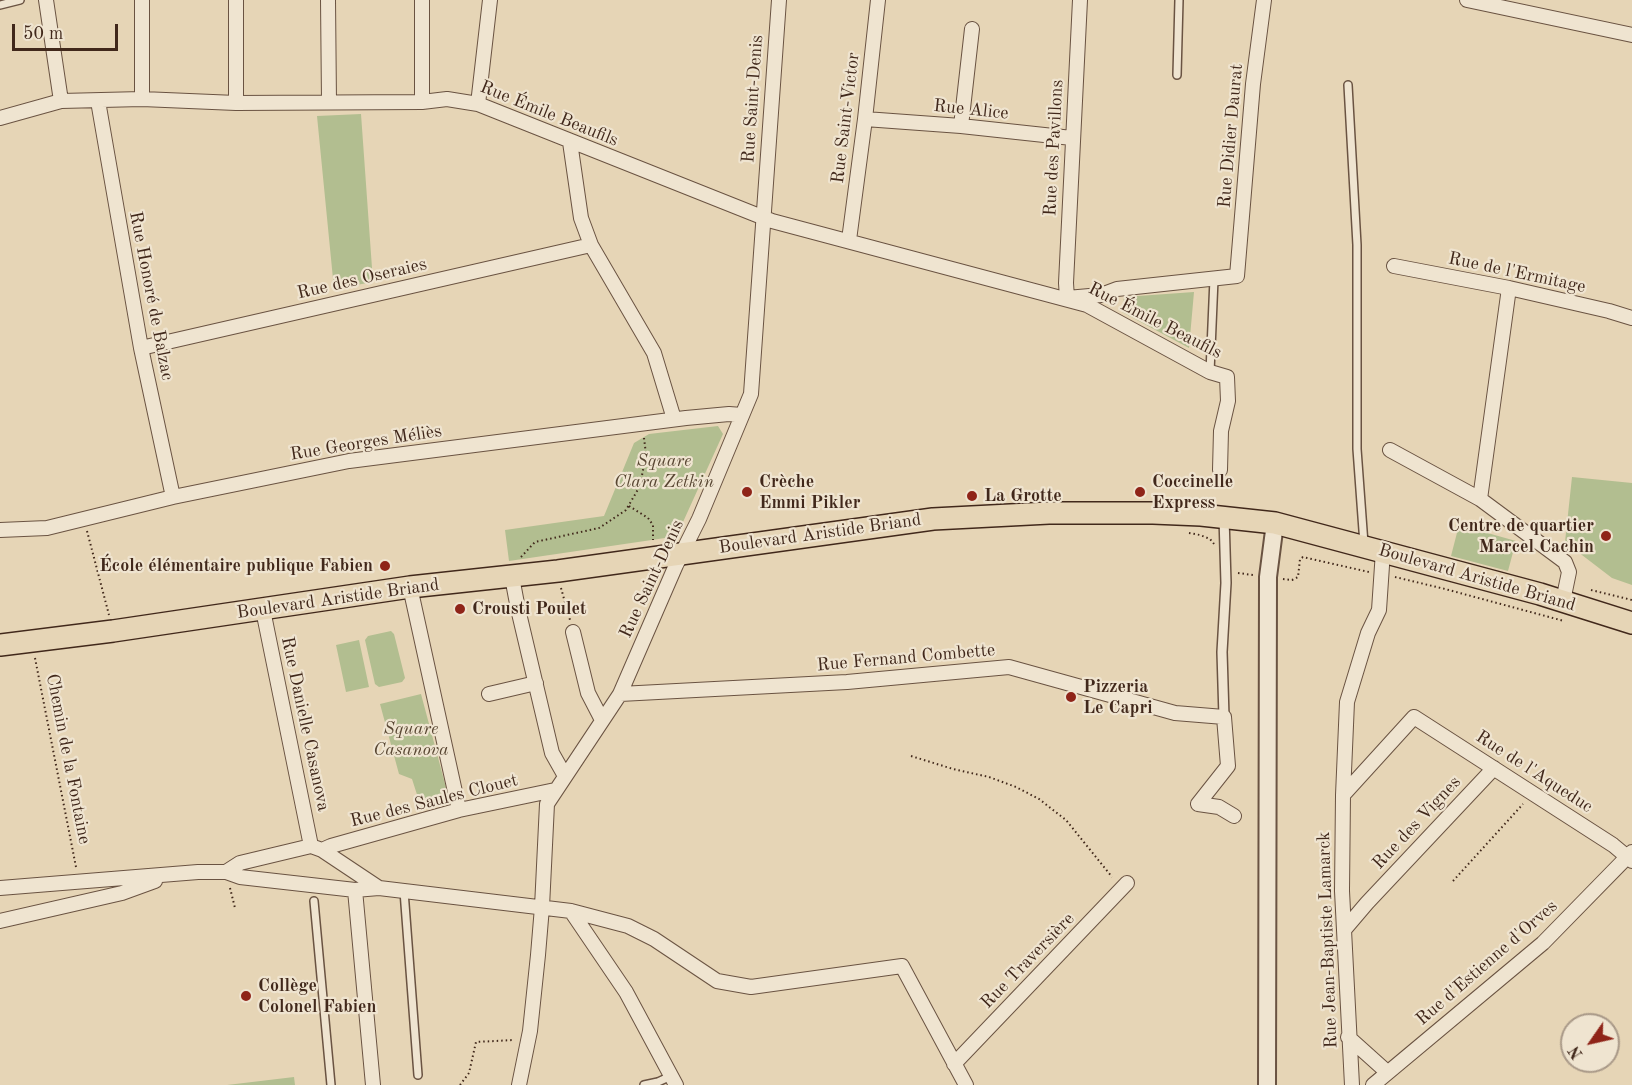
<!DOCTYPE html>
<html>
<head>
<meta charset="utf-8">
<style>
	body { margin:0 }
	#map { position:relative; width:1632px; height:1085px; overflow:hidden; background:#e6d5b6; font-family:"Old Standard TT",serif }
	canvas { display:block }
	.north { position:absolute; left:1560px; top:1013px; width:60px; height:60px; box-sizing:border-box; background:#efe4d0; border:2px solid #a99988; border-radius:50%; rotate:236deg; font-size:16px; font-weight:700; line-height:24px; text-align:center; color:#41281b }
	.north::after { content:''; display:block; margin:auto; width:21px; height:27px; background:#8f2418; clip-path:polygon(50% 0,100% 100%,50% 72%,0 100%) }
	.scale { position:absolute; left:12px; top:24px; width:106px; height:27px; box-sizing:border-box; border:3px solid #41281b; border-top:0; padding-left:8px; font-size:18px; line-height:21px; white-space:nowrap; color:#41281b; -webkit-text-stroke:4px #efe4d0; paint-order:stroke }
</style>
</head>
<body>
<div id="map">
<canvas width="1632" height="1085"></canvas>
<div class="north">N</div>
<div class="scale">50 m</div>
</div>
<script>
const ctx = document.querySelector('canvas').getContext('2d');
ctx.lineJoin = 'round';
function paint(path, color) { ctx.fillStyle = color; ctx.fill(path, 'evenodd'); }
const toPath = rows => new Path2D(rows.map(r => 'M' + r).join(''));
function strokePath(path, color, width, dash) { ctx.strokeStyle = color; ctx.lineWidth = width; ctx.lineCap = dash ? 'butt' : 'round'; ctx.setLineDash(dash || []); ctx.stroke(path); }
function label(font, color, halo, rows, align = 'center') {
  ctx.font = font + ' "Old Standard TT",serif'; ctx.lineWidth = 4.5; ctx.setLineDash([]); ctx.textBaseline = 'middle'; ctx.strokeStyle = halo; ctx.fillStyle = color; for (const [text, x, y, turn = 0] of rows) {
    ctx.save(); ctx.translate(x, y); ctx.rotate((+turn || 0) * Math.PI / 180); ctx.textAlign = isNaN(turn) ? turn : align; if (halo) ctx.strokeText(text, 0, 0); ctx.fillText(text, 0, 0); ctx.restore();
  }
}
const green = toPath([
	[361,114,373,282,334,289,317,116],
	[1194,292,1189,348,1122,312,1124,297],
	[718,426,723,434,678,533,672,537,509,561,505,530,604,516,634,443,649,434],
	[1572,477,1632,483,1632,585,1612,578,1565,542],
	[1459,525,1516,541,1508,571,1451,556],
	[391,631,394,634,405,678,402,682,379,687,375,684,365,640,368,636],
	[359,640,369,687,346,692,336,645],
	[421,694,448,795,441,802,421,807,412,779,399,774,380,704],
	[294,1077,295,1085,227,1085]
]);
const path = toPath([
	[629,506,648,518,653,525,653,540],
	[87,531,109,615],
	[1189,533,1200,535,1210,539,1214,544],
	[521,557,535,542,599,528,626,510,640,486,646,454,644,438],
	[1238,573,1253,575],
	[1395,577,1445,589,1564,621],
	[1283,579,1292,580,1298,577,1300,559,1303,557,1369,572],
	[561,588,570,620],
	[1591,590,1632,600],
	[35,658,76,867],
	[911,756,953,769,989,777,1016,787,1039,799,1066,820,1112,877],
	[1453,881,1523,804],
	[230,888,235,908],
	[460,1085,469,1073,476,1042,514,1040]
]);
const service = toPath([
	[0,5,20,0],
	[1177,75,1179,0],
	[1348,85,1357,245,1357,449,1364,544],
	[1210,372,1214,279],
	[404,891,418,1075],
	[314,901,331,1085],
	[644,1085,658,1082,671,1076]
]);
const pedestrian = toPath([
	[1224,517,1226,583,1222,652,1224,717]
]);
const minor = toPath([
	[46,0,61,101],
	[236,0,236,103],
	[328,0,329,101],
	[422,0,422,102],
	[1080,0,1066,283,1067,298,1101,295,1117,289,1237,276,1253,84,1264,0],
	[1467,0,1632,35],
	[142,99,142,0],
	[98,101,141,348,173,497],
	[478,104,490,0],
	[0,118,61,101,142,99,236,103,422,102,447,99,478,104,772,221,1087,305,1210,372,1227,377,1228,401,1221,431,1220,470],
	[865,119,961,126,1072,138],
	[961,126,972,29],
	[570,142,581,218,591,245,654,353,674,419],
	[849,240,865,119,878,0],
	[1394,266,1509,288,1609,311,1632,318],
	[141,348,591,245],
	[1390,450,1480,499,1565,562,1569,572,1563,601],
	[1480,499,1509,288],
	[0,530,47,528,173,497,349,461,686,418,729,414,742,415],
	[512,577,518,609,552,753,565,776],
	[410,587,459,810],
	[263,610,311,846],
	[573,632,588,693,602,720],
	[489,694,536,683],
	[620,694,847,682,1009,667,1175,713,1224,717,1228,766,1198,804],
	[1343,795,1414,717,1613,845,1632,861],
	[1198,804,1219,807,1234,816],
	[322,850,331,846,459,810,555,790],
	[226,872,240,863,311,846,322,850,379,888],
	[0,888,198,872,226,872,240,877,355,890,379,888,571,911,628,926,654,939,717,981,751,987,902,966,966,1085],
	[355,890,373,1085],
	[571,911,626,992,676,1085],
	[0,921,122,893,155,881],
	[1344,930,1367,903,1494,768],
	[1348,1037,1387,1072],
	[954,1064,1127,883],
	[519,1085,530,1031,538,955,542,907,547,804,620,694,676,565,699,519,751,394,779,0],
	[1352,1085,1342,891,1343,795,1347,702,1368,633,1379,610,1383,551],
	[1373,1085,1543,943,1632,852]
]);
const tertiary = toPath([
	[1267,1085,1268,577,1275,523]
]);
const primary = toPath([
	[0,645,113,631,410,587,558,571,933,519,1049,513,1153,513,1201,515,1275,523,1540,594,1632,623]
]);
const markers = [
	[747,492,6,"#8f2418"],
	[1140,492,6,"#8f2418"],
	[972,496,6,"#8f2418"],
	[1606,536,6,"#8f2418"],
	[385,566,6,"#8f2418"],
	[460,609,6,"#8f2418"],
	[1071,697,6,"#8f2418"],
	[246,996,6,"#8f2418"]
];
const streetNames = [
	["Rue Saint-Denis",753,99,-86],
	["Rue Alice",971,110,6],
	["Rue Émile Beaufils",549,114,22],
	["Rue Saint-Victor",846,118,-83],
	["Rue Didier Daurat",1231,136,-85],
	["Rue des Pavillons",1054,148,-87],
	["Rue de l'Ermitage",1517,273,12],
	["Rue des Oseraies",362,279,-13],
	["Rue Honoré de Balzac",151,296,79],
	["Rue Émile Beaufils",1155,321,27],
	["Rue Georges Méliès",366,443,-9],
	["Boulevard Aristide Briand",820,534,-8],
	["Boulevard Aristide Briand",1477,578,16],
	["Rue Saint-Denis",652,579,-65],
	["Boulevard Aristide Briand",338,599,-8],
	["Rue Fernand Combette",906,658,-5],
	["Rue Danielle Casanova",305,724,78],
	["Chemin de la Fontaine",68,759,79],
	["Rue de l'Aqueduc",1534,772,33],
	["Rue des Saules Clouet",434,801,-14],
	["Rue des Vignes",1417,823,-47],
	["Rue Jean-Baptiste Lamarck",1328,940,-92],
	["Rue Traversière",1028,961,-46],
	["Rue d'Estienne d'Orves",1487,963,-41]
];
const parkNames = [
	["Square",664,461],
	["Clara Zetkin",664,482],
	["Square",411,729],
	["Casanova",411,750]
];
const poiNames = [
	["Crèche",759,482],
	["Emmi Pikler",759,503],
	["Coccinelle",1152,482],
	["Express",1152,503],
	["La Grotte",984,496],
	["Centre de quartier",1594,526,"right"],
	["Marcel Cachin",1594,547,"right"],
	["École élémentaire publique Fabien",373,566,"right"],
	["Crousti Poulet",472,609],
	["Pizzeria",1083,687],
	["Le Capri",1083,708],
	["Collège",258,986],
	["Colonel Fabien",258,1007]
];
paint(green, '#b2be90');
strokePath(service, '#6a5342', 10);
strokePath(pedestrian, '#6a5342', 12);
strokePath(minor, '#6a5342', 16);
strokePath(tertiary, '#6a5342', 20);
strokePath(primary, '#41281b', 24);
strokePath(path, '#41281b', 2, [1.5, 3]);
strokePath(service, '#efe4d0', 7);
strokePath(pedestrian, '#efe4d0', 9);
strokePath(minor, '#efe4d0', 14);
strokePath(tertiary, '#efe4d0', 16);
strokePath(primary, '#e6d5b6', 21);
for (const [x, y, r, color] of markers) { const dot = new Path2D(); dot.arc(x, y, r, 0, 2 * Math.PI); ctx.fillStyle = color; ctx.fill(dot); strokePath(dot, '#efe4d0', 2); }
label('18px', '#41281b', '#efe4d0', streetNames);
label('italic 18px', '#584632', '#efe4d0', parkNames);
label('bold 18px', '#41281b', '#efe4d0', poiNames, 'left');
</script>
</body>
</html>
